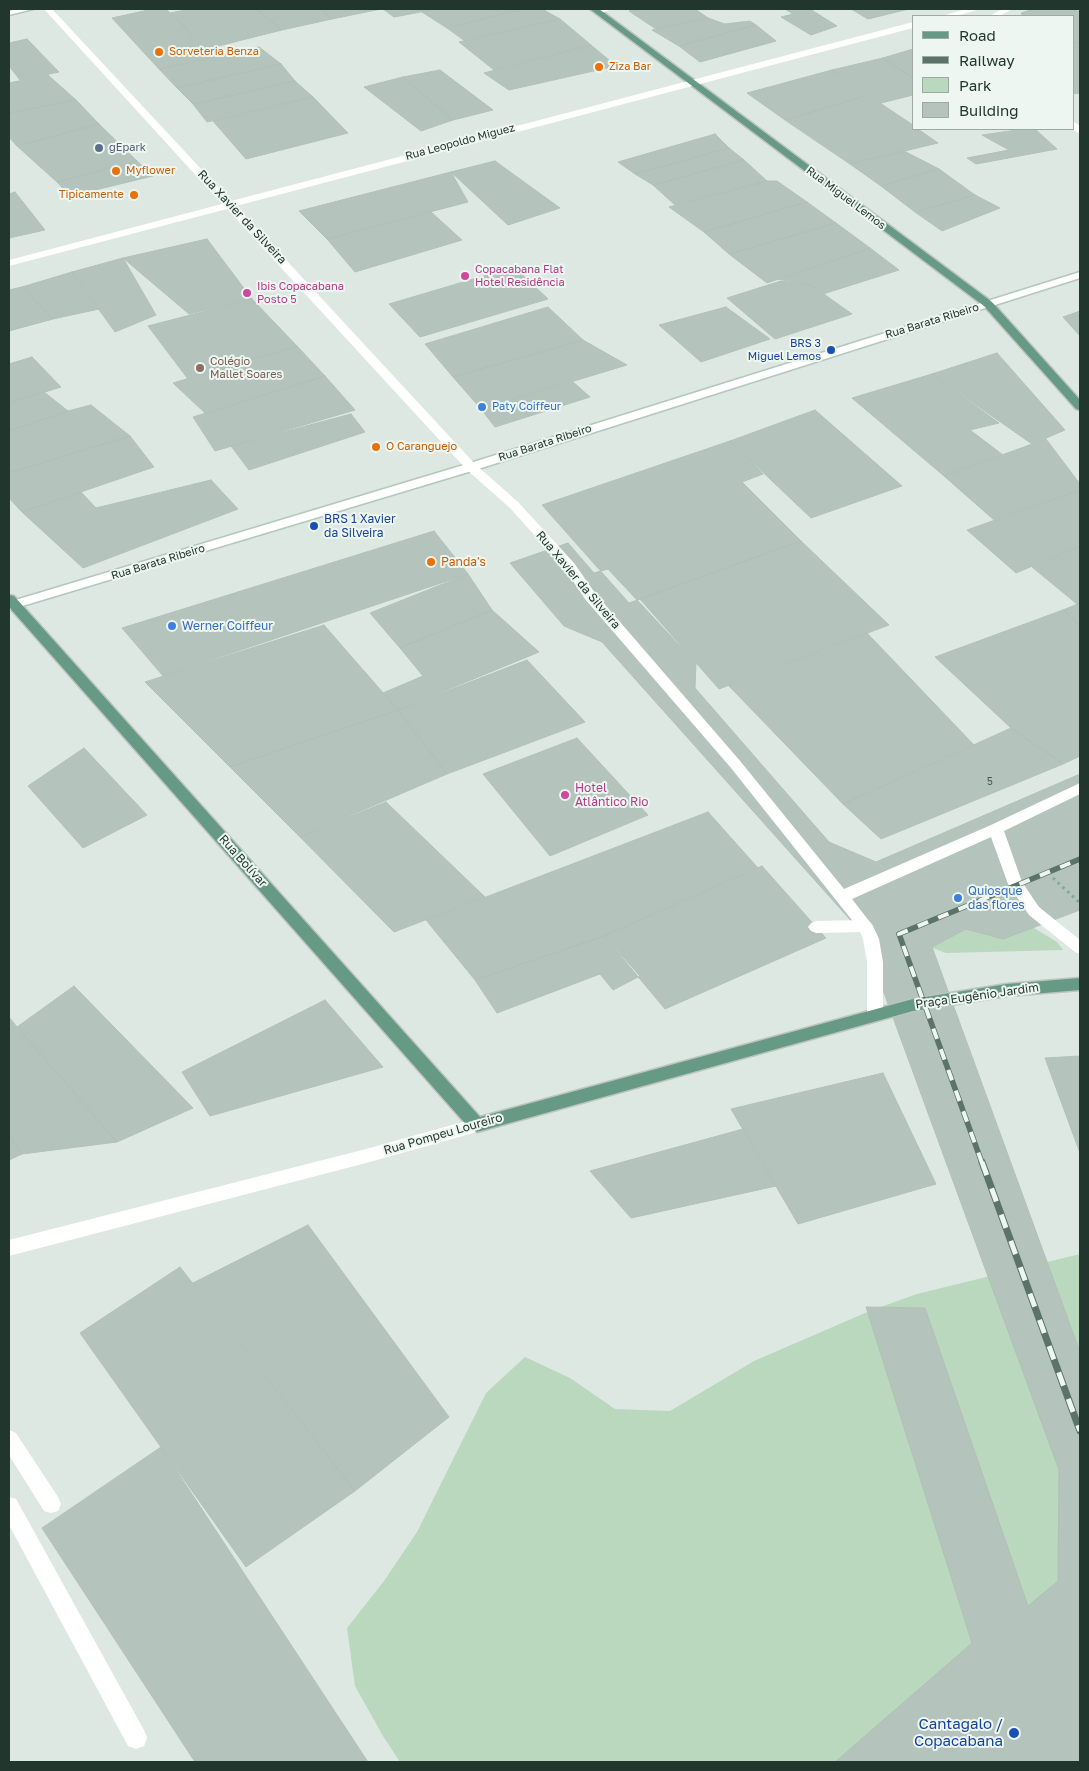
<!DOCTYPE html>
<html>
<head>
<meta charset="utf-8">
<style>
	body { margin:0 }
	#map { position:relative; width:1089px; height:1771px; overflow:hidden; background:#dee8e2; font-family:"Golos Text",sans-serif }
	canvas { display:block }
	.frame { position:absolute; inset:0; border:10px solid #21372e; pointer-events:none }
	.legend { position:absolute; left:912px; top:15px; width:162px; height:115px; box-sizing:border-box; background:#eef6f1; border:1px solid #9caaa3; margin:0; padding:6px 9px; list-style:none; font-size:15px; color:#21372e }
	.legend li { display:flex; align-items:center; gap:10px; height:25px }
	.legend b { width:25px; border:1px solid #9caaa3 }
</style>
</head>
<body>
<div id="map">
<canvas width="1089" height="1771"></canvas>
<div class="frame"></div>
<ul class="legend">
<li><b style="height:6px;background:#669a85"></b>Road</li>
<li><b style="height:6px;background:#5b7369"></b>Railway</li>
<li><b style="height:14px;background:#b9d8bd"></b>Park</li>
<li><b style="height:14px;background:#b4c3bb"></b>Building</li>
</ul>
</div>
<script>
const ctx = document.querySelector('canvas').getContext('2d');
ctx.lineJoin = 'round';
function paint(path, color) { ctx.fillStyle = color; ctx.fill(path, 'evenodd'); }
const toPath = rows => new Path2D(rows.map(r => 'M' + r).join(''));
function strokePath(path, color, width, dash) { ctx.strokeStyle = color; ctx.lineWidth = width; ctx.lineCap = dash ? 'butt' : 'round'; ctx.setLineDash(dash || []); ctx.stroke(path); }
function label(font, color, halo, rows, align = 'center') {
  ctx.font = font + ' "Golos Text",sans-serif'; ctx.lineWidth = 4; ctx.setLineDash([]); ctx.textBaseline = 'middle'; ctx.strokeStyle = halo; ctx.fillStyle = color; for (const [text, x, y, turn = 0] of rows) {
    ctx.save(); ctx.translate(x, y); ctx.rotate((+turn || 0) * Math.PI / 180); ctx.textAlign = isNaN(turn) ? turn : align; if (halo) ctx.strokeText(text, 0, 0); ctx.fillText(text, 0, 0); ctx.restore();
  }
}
const green = toPath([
	[899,888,1016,917,1057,942,1063,950,946,953,916,942],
	[1080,1254,1080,1762,400,1762,383,1736,355,1686,347,1628,384,1581,417,1532,486,1393,525,1357,570,1378,615,1409,670,1411,754,1361,872,1310,917,1294]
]);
const building = toPath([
	[153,9,166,9,215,57,159,69,112,18,153,9],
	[191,9,211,9,242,40,207,49,170,13,191,9],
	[211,9,256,9,282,30,242,40,211,9],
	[256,9,321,9,332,19,282,30,256,9],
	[321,9,381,9,332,19,321,9],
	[383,9,437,9,394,17,383,9],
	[437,9,522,9,447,28,422,12,437,9],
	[522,9,542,9,560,19,465,41,447,28,522,9],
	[637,9,695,9,708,18,656,29,629,11,637,9],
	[785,9,810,9,837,26,811,35,781,17,793,14,785,9],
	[851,9,909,9,868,19,851,9],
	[1034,9,1074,9,1080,12,1080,43,1073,43,1073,16,1023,16,1021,13,1034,9],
	[708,18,725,24,750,21,756,25,679,46,652,30,708,18],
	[560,19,591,45,494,70,459,42,560,19],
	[756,25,776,41,700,62,679,46,756,25],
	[27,39,59,72,20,80,9,66,9,43,27,39],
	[1073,43,1080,43,1080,93,1073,94,1073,43],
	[591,45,616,66,509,90,484,73,591,45],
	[259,47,281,64,177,88,159,69,259,47],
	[913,49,913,78,883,58,913,49],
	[883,58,913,78,913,95,881,103,832,70,883,58],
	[281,64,295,81,193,104,177,88,281,64],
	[440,70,493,110,453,120,403,77,440,70],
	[832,70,868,95,785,120,747,93,832,70],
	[48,75,76,100,9,113,9,83,48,75],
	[403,77,453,120,421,131,364,87,403,77],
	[295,81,313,97,207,122,193,104,295,81],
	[868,95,913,125,913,129,918,129,938,143,850,164,785,120,868,95],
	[313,97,348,133,246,159,213,121,313,97],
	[76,100,99,124,17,146,9,137,9,113,76,100],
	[99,124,137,161,57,182,17,146,99,124],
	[1024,129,1035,129,1057,149,976,164,967,158,1009,150,982,135,1024,129],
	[715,134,729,148,635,174,618,162,715,134],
	[729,148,744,160,653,185,635,174,729,148],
	[904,151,939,169,881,186,850,164,904,151],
	[744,160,767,181,675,205,653,185,744,160],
	[137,161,153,176,70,196,57,182,137,161],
	[495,161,560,208,508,225,451,172,495,161],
	[939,169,975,195,915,212,881,186,939,169],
	[451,172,468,202,327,239,299,211,451,172],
	[767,181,777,181,807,202,704,232,669,207,767,181],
	[15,192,45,230,9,238,9,194,15,192],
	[975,195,1000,208,942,231,915,212,975,195],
	[807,202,836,223,729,254,704,232,807,202],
	[431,212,462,240,355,272,327,239,431,212],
	[836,223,870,248,767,283,729,254,836,223],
	[207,239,252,299,189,314,123,258,207,239],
	[870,248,899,270,823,294,811,285,778,279,870,248],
	[123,258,156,315,115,332,72,272,123,258],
	[514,267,548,299,420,337,389,304,514,267],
	[72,272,99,309,53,319,22,287,72,272],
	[781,281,811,285,852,314,775,339,727,298,781,281],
	[22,287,53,319,9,331,9,290,22,287],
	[252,299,297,346,188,379,148,326,252,299],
	[548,307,583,340,453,377,425,344,548,307],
	[726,307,770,339,701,362,659,325,726,307],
	[1080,311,1080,336,1063,317,1080,311],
	[583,340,627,365,481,409,453,377,583,340],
	[297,346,325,376,205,413,173,383,297,346],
	[997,353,1065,430,1032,444,932,374,997,353],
	[32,357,61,387,9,403,9,364,32,357],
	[932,374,999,423,970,430,1003,455,944,476,852,398,932,374],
	[325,376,355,410,215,451,193,417,325,376],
	[572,381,590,397,495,427,481,409,572,381],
	[44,392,68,411,9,431,9,403,44,392],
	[91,405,130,436,9,473,9,431,68,411,91,405],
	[815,410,902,486,811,518,730,441,815,410],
	[351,414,365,432,249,470,231,446,351,414],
	[130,436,154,467,22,512,9,498,9,473,130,436],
	[1046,439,1080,484,1080,490,994,520,944,476,1046,439],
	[730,441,763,474,742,482,801,541,629,603,542,505,730,441],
	[211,480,238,509,83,568,22,512,81,492,96,508,211,480],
	[1080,490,1080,546,1016,573,967,530,1080,490],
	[434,531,468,574,163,676,122,628,434,531],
	[801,541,889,625,719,689,640,599,801,541],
	[568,543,594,573,608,569,696,663,695,688,829,842,876,862,1080,774,1080,910,1003,939,966,929,932,947,1080,1352,1080,1762,835,1762,972,1643,866,1307,925,1308,1028,1606,1058,1581,1059,1470,862,933,602,642,564,626,510,563,568,543],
	[1080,546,1080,603,1077,604,1032,567,1080,546],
	[468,574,492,610,400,648,370,613,468,574],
	[1080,603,1080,625,1063,610,1080,603],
	[492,610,539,652,398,710,383,693,423,676,400,648,492,610],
	[1063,610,1080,625,1080,756,1063,764,1011,728,935,657,1063,610],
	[324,625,398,710,230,767,145,682,324,625],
	[867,633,974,745,843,804,728,685,867,633],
	[527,660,585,722,447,774,398,710,527,660],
	[398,710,447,774,300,837,230,767,398,710],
	[1011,728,1063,764,881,839,843,804,1011,728],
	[577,738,648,815,550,856,483,774,577,738],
	[84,748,147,815,83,848,28,786,84,748],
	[386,802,485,897,394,932,300,837,386,802],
	[708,812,758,868,604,936,475,980,426,920,708,812],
	[762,866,826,938,665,1009,604,936,762,866],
	[604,936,640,976,613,990,600,974,497,1013,475,980,604,936],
	[74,986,193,1108,117,1142,17,1027,74,986],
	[325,1000,383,1067,210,1116,182,1072,325,1000],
	[9,1017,17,1027,117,1142,22,1154,9,1136,9,1017],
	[1080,1056,1080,1153,1045,1058,1080,1056],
	[883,1073,936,1184,798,1224,731,1109,883,1073],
	[743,1129,776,1186,631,1218,590,1171,743,1129],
	[9,1136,22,1154,9,1160,9,1136],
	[308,1225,449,1417,355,1491,193,1283,308,1225],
	[180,1267,355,1491,246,1567,80,1333,180,1267],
	[161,1447,368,1762,195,1762,42,1528,161,1447]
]);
const path = toPath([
	[1053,878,1080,903]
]);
const service = toPath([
	[865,920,870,922,873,926,870,930,865,932,816,933,811,931,808,927,811,923,816,921,865,920],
	[9,1430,16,1433,58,1497,61,1504,58,1511,51,1513,44,1511,9,1455,9,1430]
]);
const minor = toPath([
	[44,9,52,9,231,201,913,22,913,28,236,206,475,464,518,502,574,563,595,593,741,762,844,889,991,825,1080,783,1080,794,1004,831,1022,882,1039,907,1080,940,1080,954,1075,952,1029,915,1008,884,991,837,852,899,873,926,879,939,883,962,883,1014,881,1018,875,1020,869,1018,867,1014,867,962,863,939,859,929,731,768,585,599,565,569,510,508,467,470,227,209,9,266,9,260,222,204,44,9],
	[597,9,613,9,598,14,594,11,597,9],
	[966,9,980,9,956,16,942,16,966,9],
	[1002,9,1012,9,1000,16,990,16,1002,9],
	[1073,121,1080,126,1080,134,1072,129,1073,121],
	[9,1497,16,1499,144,1730,147,1738,144,1746,136,1749,128,1746,9,1525,9,1497]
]);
const tertiary = toPath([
	[477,1118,483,1120,485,1125,483,1130,477,1132,366,1163,9,1256,9,1240,366,1149,477,1118]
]);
const secondary = toPath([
	[17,9,33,9,9,15,9,11,17,9],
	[1080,272,1080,278,475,470,9,610,9,602,467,464,1080,272]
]);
const primary = toPath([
	[590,9,599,9,992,302,1080,400,1080,410,1076,409,984,306,590,9],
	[9,595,14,596,480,1117,913,999,1007,984,1080,978,1080,990,1007,996,913,1011,477,1132,471,1130,9,607,9,595]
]);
const railFar1 = toPath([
	[982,1163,899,934,1080,859]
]);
const rail = toPath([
	[982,1162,1080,1431]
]);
const markers = [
	[159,52,5,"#e8710a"],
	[599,67,5,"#e8710a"],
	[99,148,5,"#5c6f8a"],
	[116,171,5,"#e8710a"],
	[134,195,5,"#e8710a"],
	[465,276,5,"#d1479c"],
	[247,293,5,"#d1479c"],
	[831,350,5,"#1a4fb4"],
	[200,368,5,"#8d6e63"],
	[482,407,5,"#3f7fe0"],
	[376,447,5,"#e8710a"],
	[314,526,5,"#1a4fb4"],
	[431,562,5,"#e8710a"],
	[172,626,5,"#3f7fe0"],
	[565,795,5,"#d1479c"],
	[958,898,5,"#3f7fe0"],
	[1014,1733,6,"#1a4fb4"]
];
const numberNames = [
	["5",990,782]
];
const farFoodnames = [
	["Sorveteria Benza",169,52],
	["Ziza Bar",609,67],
	["Myflower",126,171],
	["Tipicamente",124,195,"right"],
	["O Caranguejo",386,447]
];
const farStreetnames = [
	["Rua Leopoldo Miguez",460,142,-15],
	["Rua Miguel Lemos",846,198,37],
	["Rua Barata Ribeiro",932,321,-17],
	["Rua Barata Ribeiro",545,443,-18],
	["Rua Barata Ribeiro",158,562,-17]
];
const farServicenames = [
	["gEpark",109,148]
];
const farHotelnames = [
	["Copacabana Flat",475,270],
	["Hotel Residência",475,283],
	["Ibis Copacabana",257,287],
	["Posto 5",257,300]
];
const farTransitnames = [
	["BRS 3",821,344],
	["Miguel Lemos",821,357]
];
const farEducationnames = [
	["Colégio",210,362],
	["Mallet Soares",210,375]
];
const farShopnames = [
	["Paty Coiffeur",492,407]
];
const streetNames = [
	["Rua Xavier da Silveira",242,217,47],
	["Rua Xavier da Silveira",578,580,50],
	["Rua Bolívar",243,861,48],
	["Praça Eugênio Jardim",977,996,-8],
	["Rua Pompeu Loureiro",443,1134,-16]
];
const transitNames = [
	["BRS 1 Xavier",324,519],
	["da Silveira",324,533]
];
const foodNames = [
	["Panda's",441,562]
];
const shopNames = [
	["Werner Coiffeur",182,626],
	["Quiosque",968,891],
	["das flores",968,905]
];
const hotelNames = [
	["Hotel",575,788],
	["Atlântico Rio",575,802]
];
const nearTransitnames = [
	["Cantagalo /",1003,1724],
	["Copacabana",1003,1741]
];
paint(green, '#b9d8bd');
paint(building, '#b4c3bb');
strokePath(building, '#b2c1b8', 1);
strokePath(secondary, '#b3c7bd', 3);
strokePath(primary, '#bcc3c0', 3);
strokePath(path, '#81a997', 3, [2.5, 4]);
paint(service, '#fff');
paint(minor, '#fff');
paint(tertiary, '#fff');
paint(secondary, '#fff');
paint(primary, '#669a85');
strokePath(railFar1, '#5b7369', 5.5);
strokePath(rail, '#5b7369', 7);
strokePath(railFar1, '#eef6f1', 4, [11]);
strokePath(rail, '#eef6f1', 5, [14]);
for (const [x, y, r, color] of markers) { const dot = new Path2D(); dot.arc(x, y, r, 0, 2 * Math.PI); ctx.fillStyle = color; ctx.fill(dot); strokePath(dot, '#eef6f1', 2); }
label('10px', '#465a51', null, numberNames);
label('11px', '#c56008', '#eef6f1', farFoodnames, 'left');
label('11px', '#21372e', '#eef6f1', farStreetnames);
label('11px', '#4e5e75', '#eef6f1', farServicenames, 'left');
label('11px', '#b23c85', '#eef6f1', farHotelnames, 'left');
label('11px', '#164399', '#eef6f1', farTransitnames, 'right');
label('11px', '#785e54', '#eef6f1', farEducationnames, 'left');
label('11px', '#366cbe', '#eef6f1', farShopnames, 'left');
label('12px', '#21372e', '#eef6f1', streetNames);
label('12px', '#164399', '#eef6f1', transitNames, 'left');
label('12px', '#c56008', '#eef6f1', foodNames, 'left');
label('12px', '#366cbe', '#eef6f1', shopNames, 'left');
label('12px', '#b23c85', '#eef6f1', hotelNames, 'left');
label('15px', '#164399', '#eef6f1', nearTransitnames, 'right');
</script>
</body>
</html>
